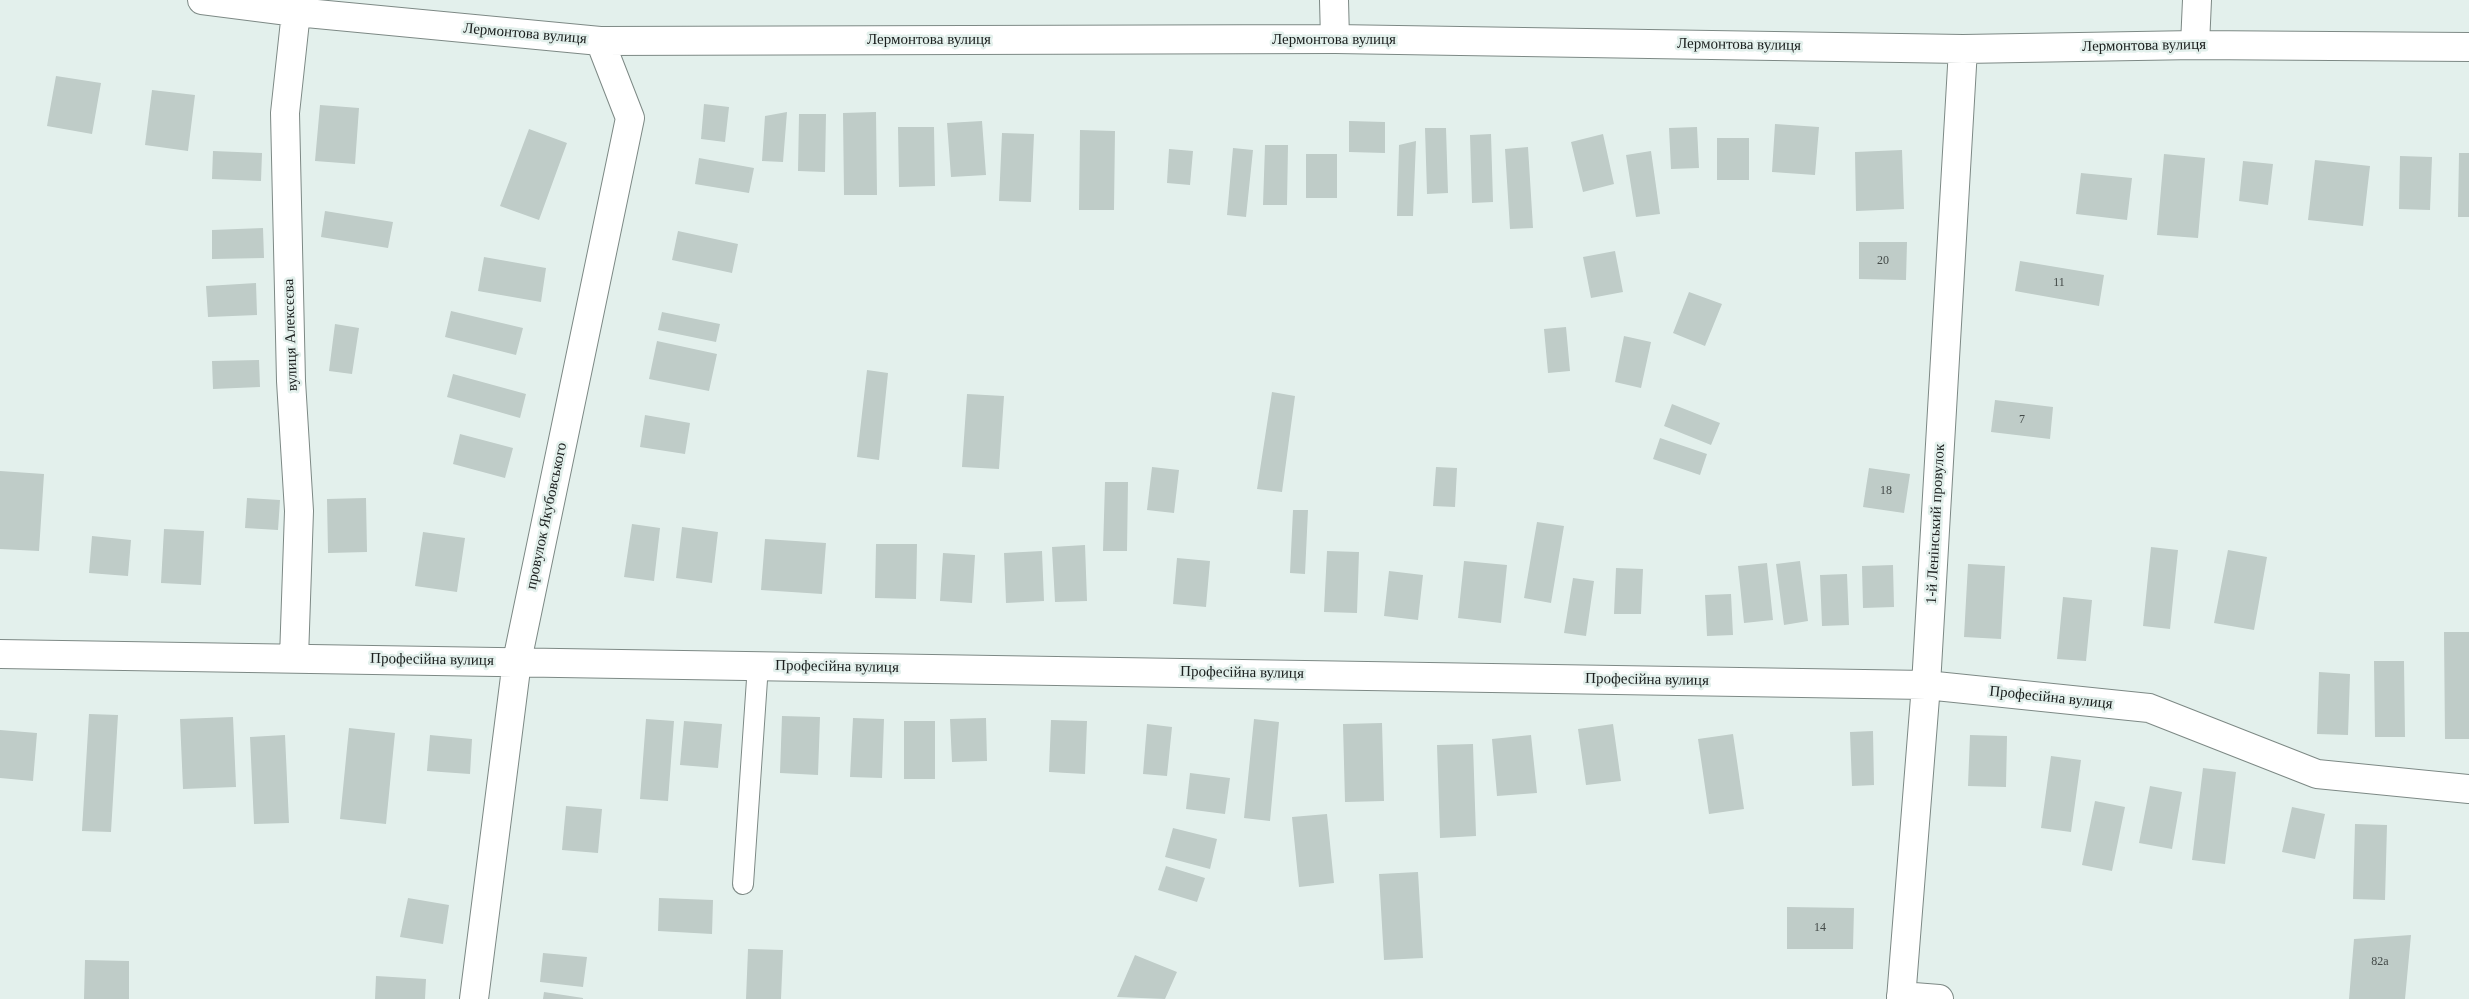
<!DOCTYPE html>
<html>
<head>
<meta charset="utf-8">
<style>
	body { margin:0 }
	canvas { display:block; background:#e3f0ec }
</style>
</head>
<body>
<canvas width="2469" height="999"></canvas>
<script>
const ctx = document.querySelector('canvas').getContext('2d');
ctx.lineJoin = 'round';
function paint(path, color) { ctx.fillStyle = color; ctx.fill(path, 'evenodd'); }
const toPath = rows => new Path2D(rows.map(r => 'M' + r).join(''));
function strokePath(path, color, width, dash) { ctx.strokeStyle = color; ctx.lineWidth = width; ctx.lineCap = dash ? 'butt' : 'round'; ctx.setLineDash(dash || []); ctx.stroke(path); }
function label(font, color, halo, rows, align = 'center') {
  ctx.font = font + ' "Times New Roman",serif'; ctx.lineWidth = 5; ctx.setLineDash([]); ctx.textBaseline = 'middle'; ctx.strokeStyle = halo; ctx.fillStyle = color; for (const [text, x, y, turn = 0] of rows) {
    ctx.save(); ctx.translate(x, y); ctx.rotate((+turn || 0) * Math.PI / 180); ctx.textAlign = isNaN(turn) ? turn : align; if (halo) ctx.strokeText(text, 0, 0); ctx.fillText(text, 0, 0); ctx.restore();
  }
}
const building = toPath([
	[56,76,101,83,92,134,47,126],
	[152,90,195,95,188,151,145,145],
	[704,104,729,107,725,142,701,139],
	[320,105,359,108,355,164,315,161],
	[787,112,783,162,762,161,765,116],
	[876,112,877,195,844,195,843,113],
	[799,114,826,114,825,172,798,171],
	[982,121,986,175,951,177,947,123],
	[1349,121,1385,122,1385,153,1349,152],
	[1775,124,1819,127,1815,175,1772,172],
	[898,127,934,127,935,186,899,187],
	[1697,127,1699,168,1671,169,1669,128],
	[1425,128,1446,128,1448,193,1427,194],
	[529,129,567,143,539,220,500,206],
	[1080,130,1115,131,1114,210,1079,210],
	[1002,133,1034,134,1031,202,999,201],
	[1491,134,1493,202,1472,203,1470,135],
	[1603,134,1614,184,1583,192,1571,142],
	[1717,138,1749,138,1749,180,1717,180],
	[1416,141,1413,216,1397,216,1399,145],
	[1265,145,1288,145,1287,205,1263,205],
	[1528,147,1533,228,1510,229,1505,149],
	[1233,148,1253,150,1246,217,1227,215],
	[1169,149,1193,151,1190,185,1167,183],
	[1902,150,1904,209,1856,211,1855,152],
	[213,151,262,153,261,181,212,179],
	[1651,151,1660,214,1636,217,1626,155],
	[2459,153,2469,153,2469,217,2458,217],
	[1306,154,1337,154,1337,198,1306,198],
	[2164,154,2205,158,2198,238,2157,235],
	[2400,156,2432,157,2430,210,2399,209],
	[699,158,754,168,749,193,695,184],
	[2315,160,2370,166,2363,226,2308,220],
	[2243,161,2273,164,2268,205,2239,201],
	[2081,173,2132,178,2127,220,2076,214],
	[325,211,393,222,388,248,321,237],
	[263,228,264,258,212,259,212,230],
	[678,231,738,244,732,273,672,260],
	[1859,242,1907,242,1906,280,1859,279],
	[1615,251,1623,292,1591,298,1583,257],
	[484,257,546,268,541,302,478,291],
	[2020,261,2104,275,2099,306,2015,291],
	[256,283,257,315,208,317,206,286],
	[1689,292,1722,304,1705,346,1673,333],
	[451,311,523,328,516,355,445,337],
	[662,312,720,324,716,342,658,330],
	[335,324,359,328,352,374,329,371],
	[1566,327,1570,371,1548,373,1544,329],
	[1624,336,1651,342,1641,388,1615,382],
	[657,341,717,354,709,391,649,379],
	[259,360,260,387,213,389,212,361],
	[867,370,888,373,879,460,857,457],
	[453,374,526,394,520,418,447,397],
	[1272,392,1295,396,1282,492,1257,489],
	[967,394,1004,396,999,469,962,467],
	[1995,400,2053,407,2050,439,1991,432],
	[1672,404,1720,423,1711,445,1664,426],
	[645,415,690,423,685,454,640,447],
	[460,434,513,448,505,478,453,464],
	[1660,438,1707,454,1700,475,1653,459],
	[1152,467,1179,470,1174,513,1147,510],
	[1436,467,1457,468,1455,507,1433,506],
	[1869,468,1910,474,1904,513,1863,507],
	[0,471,44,474,39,551,0,549],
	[1105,482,1128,482,1127,551,1103,551],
	[247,498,280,500,278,530,245,528],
	[366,498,367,552,328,553,327,499],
	[1293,510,1308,510,1305,574,1290,573],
	[1537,522,1564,526,1551,603,1524,598],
	[632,524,660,528,654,581,624,577],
	[682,527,718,532,712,583,676,578],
	[164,529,204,531,201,585,161,583],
	[423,532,465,538,457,592,415,586],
	[92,536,131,540,128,576,89,573],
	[765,539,826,543,822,594,761,590],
	[876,544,917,544,916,599,875,598],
	[1085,545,1087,601,1055,602,1052,547],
	[2151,547,2178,550,2170,629,2143,626],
	[2228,550,2267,557,2254,630,2214,623],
	[1042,551,1044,601,1006,603,1004,553],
	[1327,551,1359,552,1357,613,1324,612],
	[943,553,975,555,972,603,940,601],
	[1177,558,1210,561,1206,607,1173,604],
	[1464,561,1507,565,1501,623,1458,618],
	[1800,561,1808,621,1784,625,1776,564],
	[1767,563,1773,620,1744,623,1738,566],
	[1968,564,2005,566,2001,639,1964,637],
	[1893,565,1894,607,1863,608,1862,566],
	[1616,568,1643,569,1641,614,1614,614],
	[1389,571,1423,575,1418,620,1384,616],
	[1847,574,1849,625,1822,626,1820,575],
	[1573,578,1594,581,1586,636,1564,633],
	[1731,594,1733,635,1707,636,1705,595],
	[2063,597,2092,600,2086,661,2057,659],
	[2444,632,2469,632,2469,739,2445,739],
	[2374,661,2404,661,2405,737,2375,737],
	[2319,672,2350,674,2348,735,2317,734],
	[89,714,118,715,111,832,82,831],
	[782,716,820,717,818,775,780,773],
	[233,717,236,787,183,789,180,719],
	[853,718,884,719,882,778,850,777],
	[986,718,987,761,952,762,950,719],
	[646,719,674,721,668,801,640,799],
	[1254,719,1279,722,1270,821,1244,818],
	[1051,720,1087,721,1085,774,1049,772],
	[684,721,722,724,718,768,680,765],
	[904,721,935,721,935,779,904,779],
	[1382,723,1384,801,1345,802,1343,724],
	[1147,724,1172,727,1167,776,1143,774],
	[1613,724,1621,781,1586,785,1578,729],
	[349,728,395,733,386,824,340,819],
	[0,730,37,733,33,781,0,778],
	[1873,731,1874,785,1852,786,1850,732],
	[1733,734,1744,809,1709,814,1698,739],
	[285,735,289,823,254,824,250,737],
	[430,735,472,739,470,774,427,771],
	[1531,735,1537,793,1497,796,1492,739],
	[1970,735,2007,736,2006,787,1968,786],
	[1473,744,1476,836,1440,838,1437,745],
	[2051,756,2081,760,2071,832,2041,828],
	[2203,768,2236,772,2225,864,2192,860],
	[1190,773,1230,778,1225,814,1186,809],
	[2150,786,2182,792,2172,849,2139,843],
	[2095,801,2125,807,2112,871,2082,865],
	[566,806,602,809,598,853,562,850],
	[2292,807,2325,814,2315,859,2282,852],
	[1327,814,1334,883,1299,887,1292,817],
	[2355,824,2387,825,2385,900,2353,899],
	[1173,828,1217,839,1210,869,1165,857],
	[1166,866,1205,878,1197,902,1158,890],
	[1418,872,1423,958,1384,960,1379,874],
	[408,898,449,905,443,944,400,937],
	[659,898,713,900,712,934,658,931],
	[1787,907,1854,908,1853,949,1787,949],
	[2411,935,2405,999,2349,999,2354,939],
	[748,949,783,950,781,999,746,999],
	[543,953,587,957,583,987,540,982],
	[1135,955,1177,972,1165,999,1117,997],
	[85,960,129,961,129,999,84,999],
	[376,976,426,979,425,999,375,999],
	[544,992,583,998,583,999,543,999]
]);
const lane = toPath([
	[743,884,758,665]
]);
const street = toPath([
	[202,0,296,12,600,41,1335,39,1963,49,2195,45,2469,47],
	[1334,0,1335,39],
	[2195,45,2197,0],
	[0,654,1926,685,2149,708,2317,774,2469,789],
	[294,658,299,511,291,381,285,113,296,12],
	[1901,996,1939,999],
	[474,999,517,661,630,118,600,41],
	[1901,999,1926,685,1963,49]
]);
const numberNames = [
	["20",1883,261],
	["11",2059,283],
	["7",2022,420],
	["18",1886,491],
	["14",1820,928],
	["82а",2380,962]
];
const streetNames = [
	["Лермонтова вулиця",525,34,5],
	["Лермонтова вулиця",929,40],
	["Лермонтова вулиця",1334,40],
	["Лермонтова вулиця",1739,45,1],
	["Лермонтова вулиця",2144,46,-1],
	["вулиця Алексєєва",291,335,-92],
	["провулок Якубовського",547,516,-78],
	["1-й Ленінський провулок",1936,524,-87],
	["Професійна вулиця",432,660,1],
	["Професійна вулиця",837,667,1],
	["Професійна вулиця",1242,673,1],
	["Професійна вулиця",1647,680,1],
	["Професійна вулиця",2051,698,6]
];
paint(building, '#bfccc8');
strokePath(lane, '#7d8985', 22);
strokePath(street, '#7d8985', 30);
strokePath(lane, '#fff', 20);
strokePath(street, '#fff', 28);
label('12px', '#434a48', null, numberNames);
label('15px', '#1a1e1d', '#e3f0ec', streetNames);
</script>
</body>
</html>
